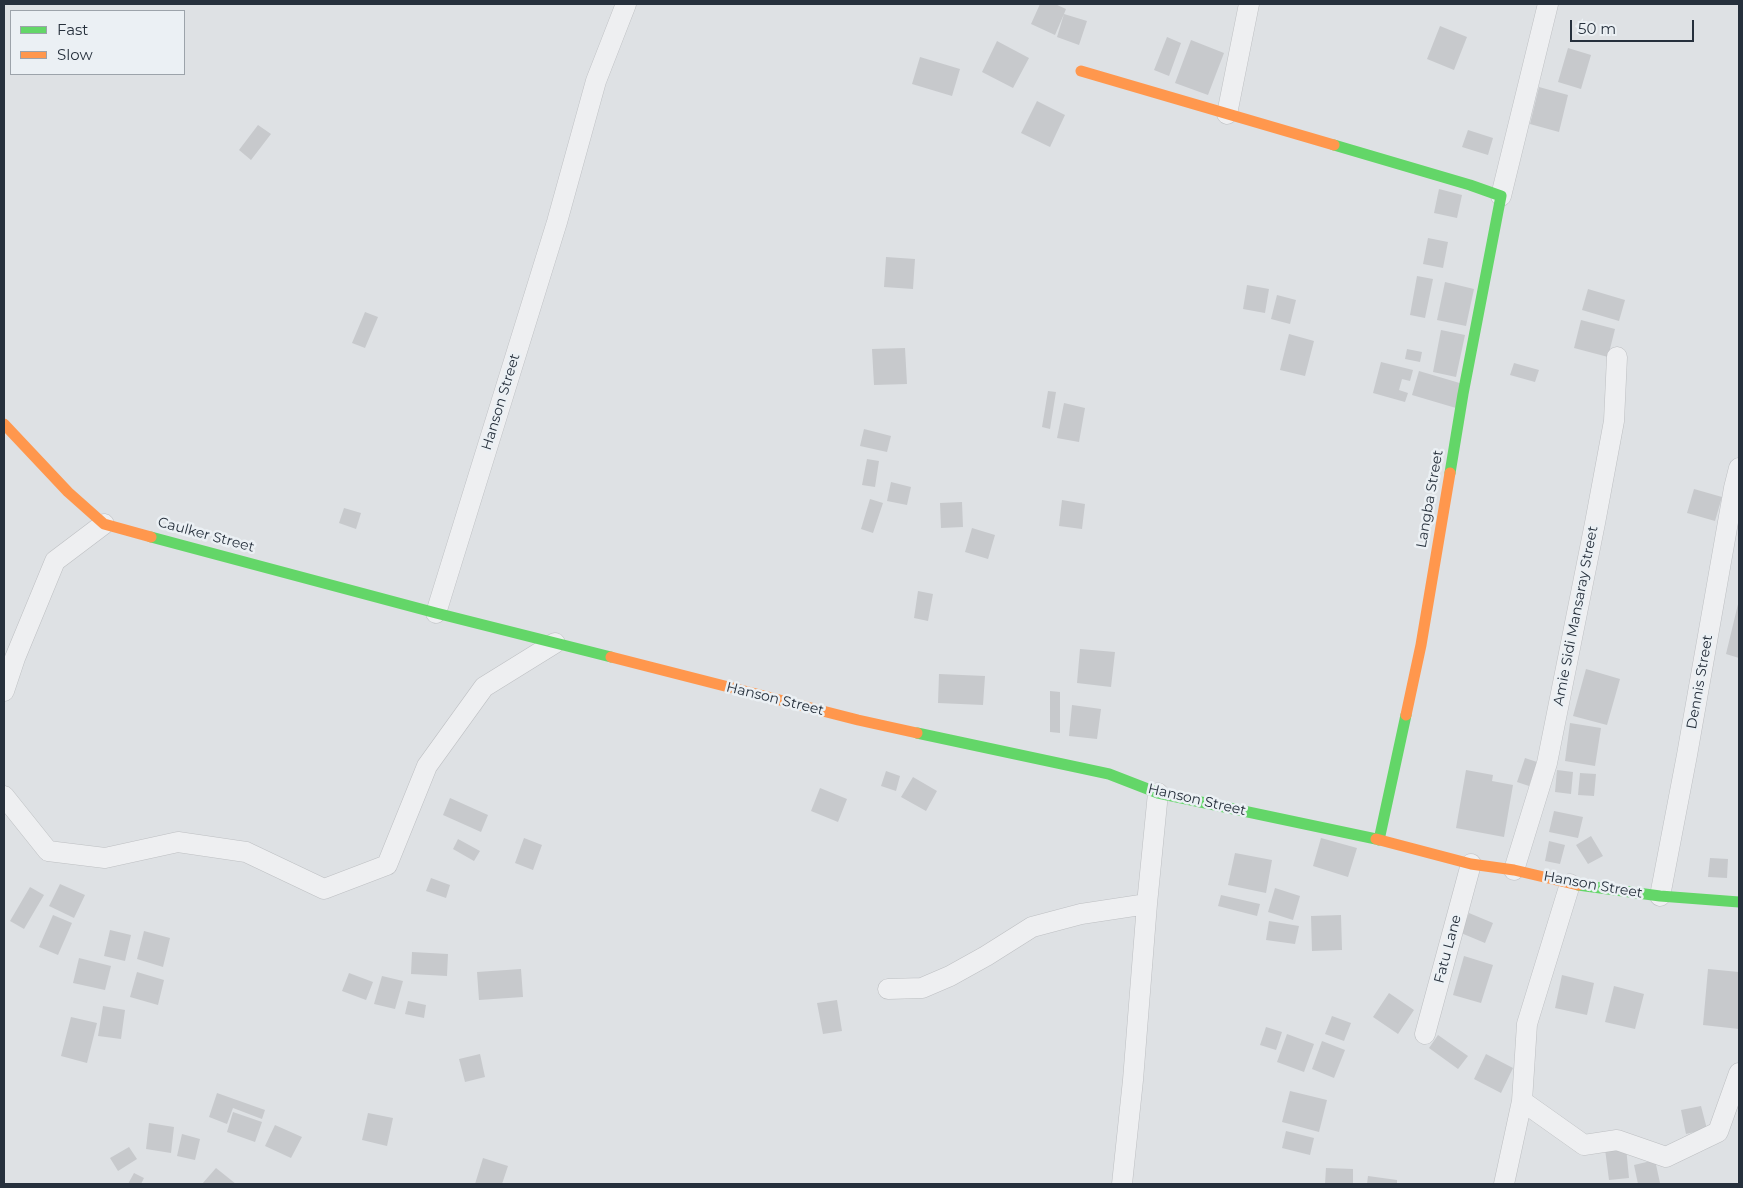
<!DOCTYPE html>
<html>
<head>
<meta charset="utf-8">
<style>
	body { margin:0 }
	#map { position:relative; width:1743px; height:1188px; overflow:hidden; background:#dee1e4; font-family:Montserrat,sans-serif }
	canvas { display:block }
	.frame { position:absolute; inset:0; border:5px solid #26303c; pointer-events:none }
	.legend { position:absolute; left:10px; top:10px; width:175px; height:65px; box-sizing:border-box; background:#ebf0f4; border:1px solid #9ca3aa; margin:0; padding:6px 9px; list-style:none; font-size:15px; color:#26303c }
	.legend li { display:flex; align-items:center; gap:10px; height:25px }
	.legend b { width:25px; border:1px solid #9ca3aa }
	.scale { position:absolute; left:1570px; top:20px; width:124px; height:22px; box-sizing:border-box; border:2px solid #26303c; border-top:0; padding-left:6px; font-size:15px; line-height:18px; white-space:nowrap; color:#26303c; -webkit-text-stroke:4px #ebf0f4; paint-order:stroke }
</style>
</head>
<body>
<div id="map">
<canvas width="1743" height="1188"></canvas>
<div class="frame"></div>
<ul class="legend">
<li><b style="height:6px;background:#63d668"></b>Fast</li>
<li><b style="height:6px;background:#ff974d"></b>Slow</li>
</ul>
<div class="scale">50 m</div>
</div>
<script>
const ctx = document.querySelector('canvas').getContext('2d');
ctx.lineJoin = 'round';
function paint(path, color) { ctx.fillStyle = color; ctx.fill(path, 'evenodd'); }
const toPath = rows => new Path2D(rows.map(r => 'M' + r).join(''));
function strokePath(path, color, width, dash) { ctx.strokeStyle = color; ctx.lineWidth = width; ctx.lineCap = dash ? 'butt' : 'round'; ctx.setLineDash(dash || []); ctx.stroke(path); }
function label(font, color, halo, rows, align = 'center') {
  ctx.font = font + ' Montserrat,sans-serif'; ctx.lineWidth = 5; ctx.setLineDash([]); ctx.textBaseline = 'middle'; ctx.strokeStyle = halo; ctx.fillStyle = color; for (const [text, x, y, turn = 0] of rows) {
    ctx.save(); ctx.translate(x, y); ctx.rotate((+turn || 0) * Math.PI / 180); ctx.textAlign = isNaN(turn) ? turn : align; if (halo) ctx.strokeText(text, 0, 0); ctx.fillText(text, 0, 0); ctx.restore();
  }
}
const building = toPath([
	[1040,4,1055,4,1066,9,1064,14,1087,21,1079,45,1057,37,1064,14,1055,35,1031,24],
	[1440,26,1467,37,1454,70,1427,59],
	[1167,37,1181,43,1169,76,1154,70],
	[1191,40,1224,53,1208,95,1175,83],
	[997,41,1029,58,1013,88,982,72],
	[1568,48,1591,55,1581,89,1558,82],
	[920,57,960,69,952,96,912,84],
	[1539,87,1568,95,1559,132,1530,124],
	[1037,101,1065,115,1050,147,1021,133],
	[258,125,271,134,251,160,239,150],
	[1468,130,1493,138,1488,155,1462,147],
	[1439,189,1462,195,1457,218,1434,213],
	[1428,238,1448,242,1443,268,1423,264],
	[886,257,915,259,913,289,884,287],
	[1417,276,1433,279,1425,318,1410,315],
	[1445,282,1474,289,1466,326,1437,320],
	[1247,285,1269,289,1265,313,1243,309],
	[1588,289,1625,300,1619,321,1582,310],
	[1277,295,1296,300,1290,324,1271,319],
	[365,312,378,317,365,348,352,343],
	[1581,320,1615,329,1608,357,1574,348],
	[1441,330,1465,335,1456,377,1433,372],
	[1289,334,1314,341,1305,376,1280,370],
	[905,348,907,384,874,385,872,349],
	[1407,349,1422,352,1420,362,1405,359],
	[1381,362,1413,370,1410,381,1402,379,1399,390,1408,393,1405,402,1373,393],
	[1514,363,1539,370,1535,382,1510,375],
	[1419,371,1463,384,1456,408,1412,395],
	[1048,391,1056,392,1050,429,1042,427],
	[1064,403,1085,408,1079,442,1057,438],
	[864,429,891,436,887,452,860,446],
	[867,459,879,461,875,487,862,485],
	[891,482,911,487,907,505,887,501],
	[1694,489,1722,497,1715,521,1687,513],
	[870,499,883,503,873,533,861,529],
	[1062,500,1085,504,1082,529,1059,526],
	[962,502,963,527,941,528,940,503],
	[344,508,361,513,356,529,339,523],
	[972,528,995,535,988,559,965,552],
	[918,591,933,594,928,621,914,618],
	[1739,600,1739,658,1726,654],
	[1080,649,1115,652,1111,687,1077,683],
	[1586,669,1620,679,1607,725,1573,716],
	[939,674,985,676,983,705,938,703],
	[1050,691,1060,692,1060,733,1050,732],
	[1072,705,1101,709,1097,739,1069,736],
	[1570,723,1601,728,1595,766,1565,761],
	[1525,758,1537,762,1529,786,1517,782],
	[1466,770,1493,775,1492,781,1513,785,1504,837,1456,828],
	[1557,770,1573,772,1571,794,1555,792],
	[886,771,900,776,896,791,881,786],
	[1580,773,1596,774,1594,796,1578,795],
	[913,777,937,791,926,811,901,797],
	[820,788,847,799,838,822,811,811],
	[450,798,488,815,481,832,443,815],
	[1554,811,1583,817,1578,838,1549,832],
	[1591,836,1603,856,1588,864,1576,845],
	[524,838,542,845,533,870,515,863],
	[1321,838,1357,848,1348,877,1313,866],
	[458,839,480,851,474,861,453,849],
	[1549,841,1565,845,1560,864,1545,861],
	[1235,853,1272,860,1266,893,1228,885],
	[1710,858,1728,859,1727,878,1708,877],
	[431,878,450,885,446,898,426,891],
	[60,884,85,895,74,918,49,906],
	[30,887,44,895,24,929,10,921],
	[1275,888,1300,896,1293,920,1268,912],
	[1221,895,1260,904,1257,916,1218,906],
	[1469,913,1493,923,1485,943,1461,933],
	[53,915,72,923,58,955,39,947],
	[1341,915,1342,950,1312,951,1311,916],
	[1269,921,1299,926,1295,944,1266,940],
	[110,930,131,935,125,961,104,956],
	[144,931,170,938,163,967,137,959],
	[412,952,448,954,447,976,411,974],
	[1464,956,1493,965,1481,1003,1453,995],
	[79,958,111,966,105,990,73,983],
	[521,969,523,997,479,1000,477,972],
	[1708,969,1739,972,1739,1029,1703,1025],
	[137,972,164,980,158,1005,130,997],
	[349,973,373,982,366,1000,342,991],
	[1562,975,1594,983,1587,1015,1555,1008],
	[382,976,403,981,395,1009,374,1004],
	[1614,986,1644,994,1635,1029,1605,1022],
	[1389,993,1414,1010,1398,1034,1373,1017],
	[837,1000,842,1031,823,1034,817,1003],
	[408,1001,426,1005,424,1018,405,1014],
	[103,1006,125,1010,121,1039,98,1036],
	[1332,1016,1351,1023,1344,1041,1325,1034],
	[71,1017,97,1023,87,1063,61,1056],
	[1266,1027,1282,1032,1276,1050,1260,1045],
	[1287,1034,1314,1044,1304,1072,1277,1062],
	[1438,1035,1468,1056,1458,1069,1429,1048],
	[1322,1041,1345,1050,1334,1078,1312,1069],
	[480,1054,485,1077,465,1082,459,1059],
	[1486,1054,1513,1068,1501,1093,1474,1079],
	[1290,1091,1327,1100,1319,1132,1282,1122],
	[217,1093,265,1110,262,1119,233,1108,227,1124,209,1117],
	[1701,1106,1707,1129,1686,1134,1681,1110],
	[233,1112,262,1122,255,1142,227,1132],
	[368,1113,393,1118,387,1146,362,1140],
	[149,1123,174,1127,171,1153,146,1149],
	[275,1125,302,1137,291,1158,265,1146],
	[1286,1131,1314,1138,1310,1155,1282,1148],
	[182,1134,200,1139,195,1160,177,1156],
	[129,1147,137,1159,118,1171,110,1158],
	[1626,1147,1629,1178,1609,1180,1605,1149],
	[483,1158,508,1166,502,1184,475,1184],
	[1655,1160,1660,1183,1638,1184,1634,1165],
	[216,1168,236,1184,202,1184],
	[1326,1168,1353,1169,1353,1184,1325,1184],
	[134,1173,144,1178,141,1184,128,1184],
	[1368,1176,1397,1180,1397,1184,1367,1184]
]);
const street = toPath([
	[1227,114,1249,4],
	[1501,196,1548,4],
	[436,613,557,222,596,81,626,4],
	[4,691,15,658,55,561,104,524],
	[4,796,48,851,105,858,178,842,246,852,324,889,387,865,427,766,484,687,555,643],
	[1514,870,1547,763,1595,523,1614,421,1617,357],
	[1660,896,1687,755,1734,488,1739,468],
	[888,989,922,988,950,976,986,956,1032,927,1081,914,1147,904],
	[1425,1034,1471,864],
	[1522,1101,1584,1145,1617,1140,1666,1157,1718,1132,1739,1073],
	[1122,1184,1133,1080,1147,904,1158,793],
	[1504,1184,1522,1101,1527,1024,1570,884]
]);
const fast = toPath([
	[1334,145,1470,185,1501,196,1463,394,1450,473],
	[151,537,436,613,611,657],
	[917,733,1109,774,1158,793,1376,839],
	[1379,840,1406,715],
	[1578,885,1660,896,1739,902]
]);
const slow = toPath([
	[1081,71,1334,145],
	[4,424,68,492,104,524,151,537],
	[611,657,858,720,917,733],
	[1406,715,1421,645,1450,473],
	[1376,839,1471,864,1514,870,1578,885]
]);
const streetNames = [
	["Hanson Street",501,402,-73],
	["Langba Street",1430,499,-80],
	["Caulker Street",206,535,15],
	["Amie Sidi Mansaray Street",1576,616,-79],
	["Dennis Street",1700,682,-80],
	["Hanson Street",775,699,14],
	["Hanson Street",1197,800,13],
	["Hanson Street",1593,885,10],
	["Fatu Lane",1448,949,-75]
];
paint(building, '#c7c9cc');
strokePath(street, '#bdbfc2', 21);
strokePath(street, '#eeeff1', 20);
strokePath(fast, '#63d668', 11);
strokePath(slow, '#ff974d', 11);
label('14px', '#26303c', '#ebf0f4', streetNames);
</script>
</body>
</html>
